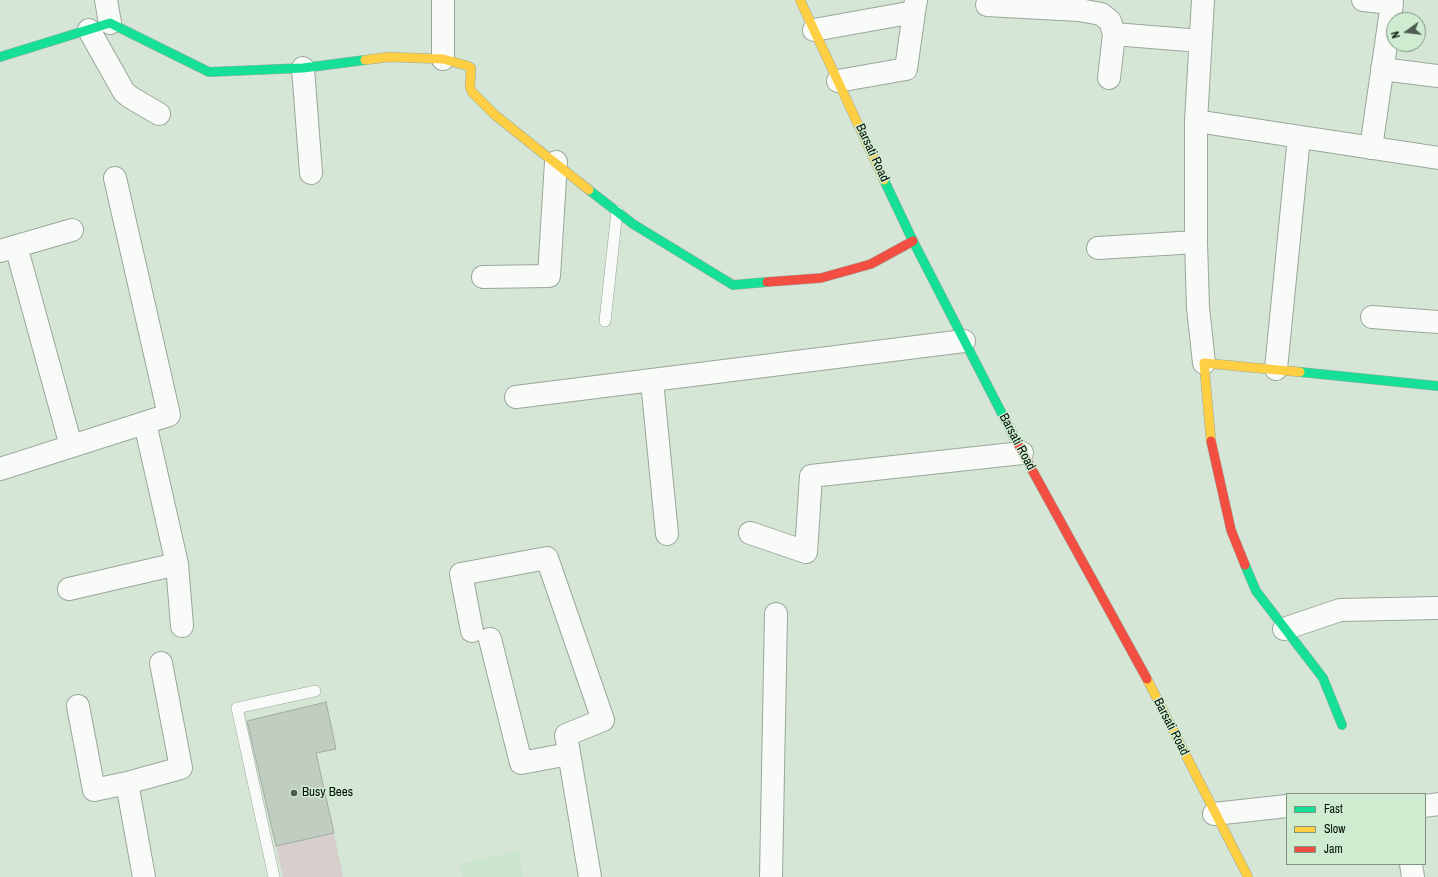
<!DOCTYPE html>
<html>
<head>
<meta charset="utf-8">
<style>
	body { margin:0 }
	#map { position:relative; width:1438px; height:877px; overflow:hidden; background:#d5e6d6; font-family:"Archivo Narrow",sans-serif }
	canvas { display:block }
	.legend { position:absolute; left:1286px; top:793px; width:140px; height:72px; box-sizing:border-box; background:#cfecd0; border:1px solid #7f9480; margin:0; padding:5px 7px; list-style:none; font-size:12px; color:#061007 }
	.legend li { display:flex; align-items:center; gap:8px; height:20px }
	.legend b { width:20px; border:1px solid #7f9480 }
	.north { position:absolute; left:1386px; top:12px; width:40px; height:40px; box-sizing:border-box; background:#cfecd0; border:1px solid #7f9480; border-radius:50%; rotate:255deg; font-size:11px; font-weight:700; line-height:16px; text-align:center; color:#061007 }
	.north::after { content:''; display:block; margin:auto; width:14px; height:18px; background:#4e5b4f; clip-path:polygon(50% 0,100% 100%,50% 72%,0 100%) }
</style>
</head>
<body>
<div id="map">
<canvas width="1438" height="877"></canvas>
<ul class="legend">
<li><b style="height:5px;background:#16e098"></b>Fast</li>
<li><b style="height:5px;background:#ffcf43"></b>Slow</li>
<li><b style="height:5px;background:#f24e42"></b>Jam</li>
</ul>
<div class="north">N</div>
</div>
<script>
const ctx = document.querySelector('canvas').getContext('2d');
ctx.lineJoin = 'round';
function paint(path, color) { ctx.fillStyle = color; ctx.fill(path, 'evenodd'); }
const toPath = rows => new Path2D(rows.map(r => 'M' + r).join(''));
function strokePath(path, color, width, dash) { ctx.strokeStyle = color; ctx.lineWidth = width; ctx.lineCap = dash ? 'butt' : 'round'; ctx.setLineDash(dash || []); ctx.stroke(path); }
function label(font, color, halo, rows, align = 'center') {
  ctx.font = font + ' "Archivo Narrow",sans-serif'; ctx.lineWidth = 3; ctx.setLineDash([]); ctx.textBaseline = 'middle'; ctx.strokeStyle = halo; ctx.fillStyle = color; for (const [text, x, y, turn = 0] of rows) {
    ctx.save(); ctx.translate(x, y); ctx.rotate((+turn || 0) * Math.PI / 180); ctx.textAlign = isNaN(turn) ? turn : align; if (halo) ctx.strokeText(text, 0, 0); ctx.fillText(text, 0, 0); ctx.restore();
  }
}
const built = toPath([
	[518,851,523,877,463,877,460,864]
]);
const green = toPath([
	[334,833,343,877,283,877,276,846]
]);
const building = toPath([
	[326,702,336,749,316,753,334,833,276,846,247,721,326,702]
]);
const lane = toPath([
	[605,321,617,211],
	[274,877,237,708,315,691]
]);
const street = toPath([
	[106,0,110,23],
	[443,0,443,59],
	[1363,0,1392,3,1371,148],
	[987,5,1079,10,1101,14,1110,21,1114,34,1200,41],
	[89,30,124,92,130,97,159,114],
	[814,30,914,12,916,0],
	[303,68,311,173],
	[1382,69,1438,76],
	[1109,78,1114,34],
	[838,81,906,69,914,12],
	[1196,121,1438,158],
	[1196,242,1198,308,1204,363],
	[16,246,71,446],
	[1098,248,1196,242,1196,121,1203,0],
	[0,251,72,230],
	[483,277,549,276,556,162],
	[1372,317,1438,322],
	[1276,369,1299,137],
	[652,381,667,534],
	[516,397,964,341],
	[145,423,177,564,182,626],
	[0,469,169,415,115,178],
	[750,533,806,552,811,476,1022,453],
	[69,589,177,564],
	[1284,629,1340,610,1438,608],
	[472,631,461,574,547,558,603,720,566,735,590,877],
	[490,639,521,763,569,754],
	[78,706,94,790,127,783,144,877],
	[127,783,181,768,161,663],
	[1425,806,1438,804],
	[1214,814,1287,806],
	[1411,864,1413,877],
	[771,877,776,614]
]);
const fast = toPath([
	[0,57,110,23,209,72,303,68,365,60],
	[884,180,913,241,1014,437],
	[589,190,633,224,733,285,767,282],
	[1300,372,1438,386],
	[1245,565,1256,591,1323,678,1342,725]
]);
const slow = toPath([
	[800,0,884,180],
	[365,60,389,57,443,59,468,66,471,68,470,87,472,92,495,115,589,190],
	[1211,441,1204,363,1300,372],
	[1147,679,1248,877]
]);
const jam = toPath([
	[767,282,821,278,871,264,913,241],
	[1014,437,1147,679],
	[1211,441,1231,530,1245,565]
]);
const markers = [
	[294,793,4,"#4e5b4f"]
];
const streetNames = [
	["Barsati Road",872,153,65],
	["Barsati Road",1017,442,62],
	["Barsati Road",1171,727,63]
];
const poiNames = [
	["Busy Bees",302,793]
];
paint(built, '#cbe5cc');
paint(green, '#d8cecc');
paint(building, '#c0cdc0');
strokePath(building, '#9faca0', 1);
strokePath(lane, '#9aa79b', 12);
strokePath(street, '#9aa79b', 24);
strokePath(fast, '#9aa79b', 10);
strokePath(slow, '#9aa79b', 10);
strokePath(jam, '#9aa79b', 10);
strokePath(lane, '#f9fbf9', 11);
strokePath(street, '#f9fbf9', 22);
strokePath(fast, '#16e098', 9);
strokePath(slow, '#ffcf43', 9);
strokePath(jam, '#f24e42', 9);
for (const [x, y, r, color] of markers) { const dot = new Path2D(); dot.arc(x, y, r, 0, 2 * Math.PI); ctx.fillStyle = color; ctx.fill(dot); strokePath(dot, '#cfecd0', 1.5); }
label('13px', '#061007', '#cfecd0', streetNames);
label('13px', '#061007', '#cfecd0', poiNames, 'left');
</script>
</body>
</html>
